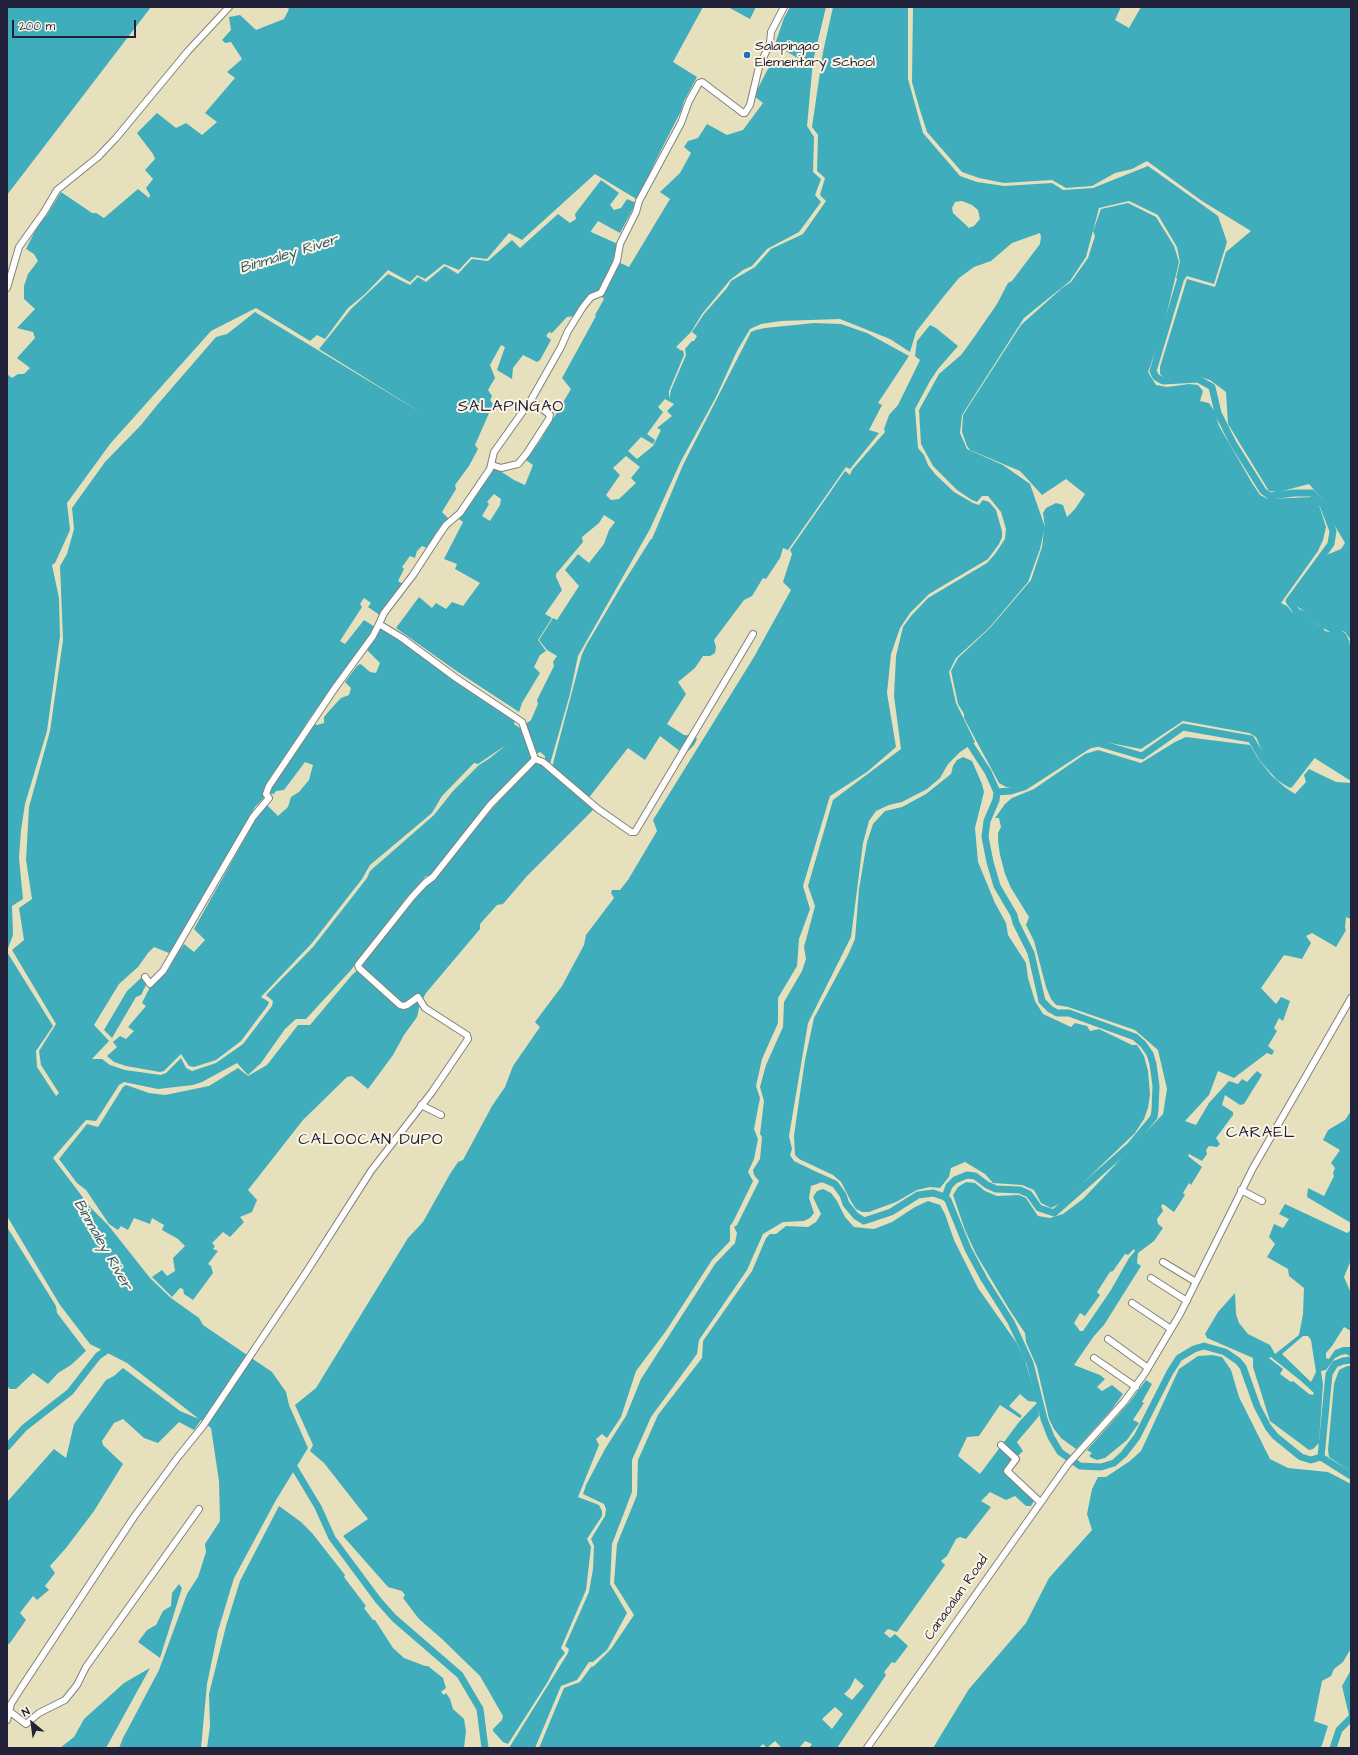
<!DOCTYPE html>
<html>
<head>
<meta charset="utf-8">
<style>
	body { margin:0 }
	#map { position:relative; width:1358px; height:1755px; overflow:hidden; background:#e7e0bd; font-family:"Architects Daughter",sans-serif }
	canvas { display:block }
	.frame { position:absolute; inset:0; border:8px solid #22223b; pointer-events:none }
	.north { position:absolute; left:12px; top:1703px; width:40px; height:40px; -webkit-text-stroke:3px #fcf5e5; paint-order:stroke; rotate:331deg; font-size:11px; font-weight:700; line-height:16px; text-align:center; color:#22223b }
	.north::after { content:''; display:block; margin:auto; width:14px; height:18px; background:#22223b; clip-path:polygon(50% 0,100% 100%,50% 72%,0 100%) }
	.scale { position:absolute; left:12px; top:20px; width:124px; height:18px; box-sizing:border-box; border:2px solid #22223b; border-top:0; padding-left:5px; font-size:12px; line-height:14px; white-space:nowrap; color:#22223b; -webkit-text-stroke:3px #fcf5e5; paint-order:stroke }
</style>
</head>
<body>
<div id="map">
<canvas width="1358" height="1755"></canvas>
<div class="frame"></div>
<div class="north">N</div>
<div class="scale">200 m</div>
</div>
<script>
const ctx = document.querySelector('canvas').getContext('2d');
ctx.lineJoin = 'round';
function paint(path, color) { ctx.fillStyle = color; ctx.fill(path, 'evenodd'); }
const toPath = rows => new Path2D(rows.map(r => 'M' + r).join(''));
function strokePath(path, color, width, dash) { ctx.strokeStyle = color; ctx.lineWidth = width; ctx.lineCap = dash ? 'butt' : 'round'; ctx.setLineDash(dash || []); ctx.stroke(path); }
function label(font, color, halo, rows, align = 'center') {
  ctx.font = font + ' "Architects Daughter",sans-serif'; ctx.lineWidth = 4; ctx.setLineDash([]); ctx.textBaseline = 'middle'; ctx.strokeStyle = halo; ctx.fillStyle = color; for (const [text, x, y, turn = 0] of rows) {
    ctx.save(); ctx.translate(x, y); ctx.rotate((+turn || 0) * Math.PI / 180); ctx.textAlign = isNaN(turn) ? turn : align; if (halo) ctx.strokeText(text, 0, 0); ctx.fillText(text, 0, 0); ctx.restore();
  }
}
const water = toPath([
	[7,7,151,7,7,195],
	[286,7,703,7,673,62,697,77,684,101,681,111,654,164,638,200,595,174,522,240,509,233,487,259,471,257,459,270,444,264,425,279,417,275,410,282,388,270,365,294,348,308,325,339,317,335,310,341,256,308,211,331,110,444,67,503,70,530,55,563,52,565,59,598,60,636,47,731,25,804,21,830,19,858,23,899,12,906,13,935,7,951,7,374,12,378,18,374,24,374,30,368,17,358,35,338,33,332,17,328,35,309,24,299,24,286,28,274,38,261,34,254,26,249,38,225,47,215,61,192,92,213,96,213,104,218,138,189,149,198,150,195,146,188,153,179,145,170,155,159,153,154,137,133,157,113,176,128,186,123,202,135,217,122,205,113,235,78,227,72,242,59,231,42,225,43,222,40,231,30,229,17,240,15,256,30,284,19,289,9],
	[728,7,756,7,750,19],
	[790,7,826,7,813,61,807,126,814,137,813,172,821,179,815,195,821,202,799,232,767,249,752,266,743,270,730,280,702,314,691,332,676,347,682,351,683,350,684,355,669,391,669,399,671,390,686,355,685,349,692,341,694,341,697,336,692,332,704,314,727,288,731,281,755,267,771,249,803,234,826,201,820,195,825,178,817,171,818,135,812,127,823,52,833,7,908,7,908,79,923,133,960,176,977,182,1004,186,1052,183,1063,190,1093,188,1148,166,1218,216,1227,242,1214,284,1187,276,1184,280,1176,278,1180,262,1177,247,1158,215,1129,201,1099,208,1086,257,1070,281,1024,318,962,415,960,433,967,449,1003,465,1030,484,1045,527,1043,513,1046,508,1056,503,1063,505,1067,517,1075,509,1085,494,1066,479,1042,495,1020,471,970,450,967,446,962,432,963,415,1021,325,1062,288,1071,282,1088,258,1095,236,1093,231,1101,209,1128,203,1156,217,1174,246,1179,262,1162,333,1148,372,1156,385,1167,387,1189,384,1198,385,1203,391,1200,401,1209,403,1215,412,1219,426,1252,483,1260,495,1268,499,1312,497,1318,502,1326,527,1323,540,1318,551,1281,603,1287,606,1292,612,1323,627,1325,631,1337,634,1342,639,1345,644,1347,679,1345,695,1332,727,1289,780,1282,778,1266,760,1256,737,1249,733,1183,721,1141,749,1095,740,1061,759,1026,784,1013,788,1006,787,999,783,964,718,964,714,958,704,951,671,958,658,990,628,1031,580,1042,547,1044,531,1040,549,1028,582,989,628,956,658,949,672,956,703,975,742,960,752,948,764,940,778,927,789,902,802,889,805,876,811,869,821,863,843,851,937,808,1023,789,1136,792,1149,790,1155,794,1161,831,1179,811,1186,809,1198,814,1213,810,1218,804,1221,783,1222,763,1234,747,1270,699,1340,697,1354,651,1417,632,1460,632,1492,612,1544,610,1584,627,1613,607,1650,593,1662,589,1662,577,1680,561,1686,535,1748,509,1748,568,1653,569,1649,565,1646,589,1592,593,1569,594,1546,591,1539,605,1516,606,1509,604,1504,583,1494,586,1485,605,1449,626,1416,641,1379,715,1264,735,1243,737,1233,734,1227,737,1225,759,1181,754,1175,753,1170,760,1159,762,1137,760,1134,764,1101,760,1087,766,1065,783,1027,784,1002,802,971,806,959,804,947,815,906,808,886,833,800,901,749,894,696,896,656,903,627,911,616,928,598,987,563,995,554,1005,539,1006,529,1001,512,988,496,982,496,977,502,972,500,957,490,933,466,921,444,919,410,939,374,961,355,970,343,997,304,1008,283,1012,281,1040,244,1041,237,1040,233,1012,243,991,261,974,267,959,278,944,296,916,332,910,352,890,339,840,319,781,321,761,324,750,329,737,351,716,397,681,461,650,529,578,656,570,694,550,764,545,759,545,756,540,752,534,755,430,876,426,876,407,897,351,970,306,1019,296,1019,285,1029,261,1063,248,1075,237,1063,202,1082,193,1085,158,1089,124,1082,119,1085,96,1121,86,1120,53,1158,91,1208,108,1225,150,1278,171,1298,199,1318,203,1325,272,1372,286,1392,289,1405,308,1448,276,1500,234,1578,218,1631,207,1684,201,1748,119,1748,123,1738,159,1670,187,1594,198,1577,206,1552,205,1544,220,1521,219,1481,211,1428,201,1420,194,1430,179,1422,158,1443,144,1438,123,1419,114,1423,102,1441,103,1445,123,1464,94,1511,66,1548,50,1566,55,1573,45,1586,49,1590,37,1600,33,1596,20,1613,26,1620,10,1643,7,1645,7,1502,54,1449,66,1458,74,1424,106,1380,114,1376,123,1368,180,1411,199,1419,127,1363,90,1344,60,1305,7,1216,7,952,53,1026,36,1051,37,1067,56,1096,59,1093,41,1065,39,1051,56,1024,12,950,24,940,19,908,32,899,26,860,29,807,50,731,63,640,60,566,67,554,74,529,72,508,105,462,141,425,158,404,216,337,227,334,255,312,425,415,319,349,351,309,388,274,410,285,418,277,426,282,445,266,458,274,472,259,488,261,512,240,520,248,558,214,570,223,576,219,575,214,601,180,619,193,610,205,614,210,621,208,627,199,636,203,620,233,598,221,591,231,591,232,618,244,610,269,601,290,575,316,567,317,552,333,549,332,546,336,551,340,540,360,537,362,523,355,513,368,512,379,497,370,505,347,501,345,490,365,495,378,488,390,492,396,490,400,493,404,475,445,478,449,469,466,455,485,456,489,442,512,449,519,429,549,422,546,417,551,415,558,410,556,402,567,404,569,398,581,403,584,381,616,368,607,371,603,364,598,360,604,362,607,340,641,345,644,364,620,375,627,307,722,287,758,267,786,263,799,255,807,186,929,169,953,154,947,148,953,138,967,119,984,94,1025,109,1041,92,1059,102,1059,110,1065,125,1070,161,1075,166,1073,181,1058,186,1068,192,1071,216,1063,243,1044,272,1006,273,1001,266,995,313,947,353,896,367,878,370,871,434,815,453,791,479,765,490,758,506,745,478,764,474,763,442,796,432,813,370,865,362,879,312,943,261,997,269,1002,268,1005,241,1041,216,1060,194,1067,189,1066,181,1054,164,1071,160,1072,126,1066,114,1062,107,1056,117,1047,113,1042,120,1036,126,1039,134,1031,128,1027,146,1006,142,1003,150,987,169,969,170,964,184,944,194,952,205,940,194,929,259,813,267,805,278,816,288,807,291,797,299,792,309,780,313,765,305,762,284,790,276,791,274,794,269,793,271,786,313,724,317,725,324,723,324,717,329,711,341,698,349,695,351,688,345,682,357,666,360,664,362,665,370,672,376,673,380,663,366,649,383,626,517,716,514,724,520,728,531,720,538,704,537,700,554,666,553,662,557,656,547,650,539,640,553,618,557,620,579,586,565,570,578,554,589,563,604,544,609,530,615,522,604,515,599,523,582,537,583,542,556,574,556,577,562,590,545,614,552,618,538,640,546,651,540,655,534,667,540,673,522,703,519,712,455,670,396,628,419,597,432,608,436,603,446,609,452,602,463,606,480,583,455,569,457,564,444,559,463,522,459,519,494,467,514,480,525,485,533,465,526,460,540,441,571,389,562,378,596,316,595,315,604,299,601,296,618,262,629,267,670,199,660,192,680,173,691,153,684,147,688,141,698,138,707,124,727,135,743,130,763,103,754,96,771,63,789,68,791,65,796,67,801,60,777,46,776,41,784,18],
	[962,201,972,205,978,210,980,219,974,226,968,228,968,227,953,213,952,208,955,202],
	[665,399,674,404,667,411,672,416,657,428,661,430,653,446,637,459,628,451,641,437,653,444,655,440,647,434,663,412,658,407],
	[626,456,640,467,631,478,636,483,619,499,611,500,606,495,620,475,613,468],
	[494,494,501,499,500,505,490,521,482,516,489,504,487,502],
	[913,7,1121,7,1115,20,1129,28,1141,7,1351,7,1351,781,1313,757,1334,731,1349,690,1351,680,1350,639,1345,632,1336,629,1332,625,1308,614,1294,604,1292,600,1324,556,1341,549,1345,543,1332,521,1323,500,1309,484,1279,492,1269,491,1228,424,1226,392,1210,380,1198,376,1164,378,1160,374,1160,367,1187,279,1215,287,1226,252,1251,231,1202,201,1147,161,1132,169,1115,173,1092,186,1066,188,1052,180,1004,183,979,178,962,172,927,132,919,107,912,82],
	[814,323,841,324,867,333,909,356,878,403,882,405,869,430,879,433,850,469,846,467,788,550,783,548,780,558,766,579,763,578,752,596,744,600,714,640,716,647,715,653,710,656,703,656,695,668,678,682,686,694,667,724,684,735,695,736,697,739,694,745,688,751,684,748,681,752,660,736,645,760,628,748,587,800,594,809,527,876,503,904,497,905,480,924,480,929,426,993,420,1004,417,1017,404,1035,393,1055,368,1089,352,1076,347,1077,303,1120,248,1190,257,1200,252,1212,240,1217,244,1222,230,1237,223,1232,212,1243,215,1246,213,1249,218,1251,208,1264,211,1266,213,1273,193,1300,184,1294,183,1289,180,1288,172,1297,152,1277,162,1270,167,1276,175,1271,173,1258,185,1246,178,1239,162,1230,164,1225,152,1218,150,1224,134,1218,128,1230,121,1226,118,1230,109,1224,86,1190,77,1183,59,1159,87,1124,98,1127,123,1087,126,1085,149,1093,165,1095,209,1086,238,1068,248,1076,267,1065,298,1025,310,1025,352,975,362,966,395,921,505,794,536,763,538,762,551,771,582,654,587,644,622,585,651,539,652,539,683,465,751,332,756,330,765,328],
	[930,325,936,328,958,346,938,369,930,381,915,409,918,448,924,455,928,465,935,474,954,492,973,503,979,505,983,500,989,502,996,510,1002,531,1002,537,999,544,988,559,929,594,910,613,900,628,891,654,887,693,896,747,867,772,830,796,803,886,810,909,799,939,797,966,778,998,778,1023,762,1059,756,1086,760,1098,754,1129,758,1139,754,1159,748,1172,753,1181,733,1222,730,1226,730,1241,712,1260,666,1331,636,1371,621,1417,607,1438,602,1434,596,1439,599,1445,578,1497,599,1505,602,1511,602,1516,587,1539,591,1547,586,1590,561,1648,565,1653,558,1662,547,1683,508,1744,503,1742,493,1731,493,1729,502,1720,503,1716,480,1676,442,1639,419,1619,403,1598,405,1595,402,1591,388,1587,343,1536,368,1519,324,1463,310,1451,313,1445,295,1405,316,1388,408,1238,423,1222,450,1174,458,1162,463,1160,492,1106,505,1087,513,1066,540,1027,535,1022,562,986,584,945,586,935,614,898,611,893,612,890,620,890,628,880,657,831,653,820,754,657,791,590,783,582,792,554,790,550,845,471,850,475,852,470,885,432,884,429,889,415,898,405,920,360,915,356,917,341],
	[1186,737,1250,745,1259,760,1272,776,1286,788,1295,794,1306,782,1304,775,1309,769,1336,782,1351,783,1351,919,1346,917,1345,928,1346,930,1336,947,1312,933,1306,936,1311,943,1302,959,1284,955,1261,988,1276,1004,1281,997,1290,1001,1283,1021,1279,1018,1274,1028,1277,1031,1268,1046,1274,1051,1272,1055,1267,1053,1234,1078,1218,1071,1209,1095,1185,1121,1196,1125,1209,1103,1229,1081,1238,1084,1242,1079,1247,1082,1257,1071,1262,1075,1244,1104,1240,1105,1225,1095,1222,1105,1233,1112,1233,1115,1216,1138,1220,1144,1217,1147,1209,1146,1206,1150,1207,1154,1202,1161,1189,1154,1188,1156,1202,1167,1191,1185,1189,1183,1183,1193,1185,1195,1174,1212,1163,1204,1161,1206,1163,1211,1157,1219,1158,1224,1163,1228,1154,1241,1138,1253,1137,1263,1141,1266,1104,1325,1094,1336,1074,1365,1100,1375,1105,1379,1097,1387,1102,1391,1112,1385,1123,1394,1112,1409,1076,1449,1061,1438,1054,1429,1049,1419,1037,1367,1026,1342,1025,1333,1009,1309,976,1254,965,1230,953,1195,958,1187,966,1182,975,1183,985,1191,997,1196,1019,1195,1026,1198,1038,1216,1050,1218,1063,1214,1083,1199,1163,1114,1167,1089,1158,1050,1135,1030,1068,1007,1056,1005,1051,999,1046,987,1034,941,1026,925,1029,917,1011,888,1005,874,1000,855,998,841,998,833,1001,827,999,818,995,818,1005,804,1012,798,1034,789,1085,754,1098,750,1141,763,1175,742],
	[1134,1249,1135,1251,1129,1258,1111,1290,1083,1331,1080,1331,1074,1323,1080,1313,1085,1316,1100,1295,1097,1292,1110,1272,1113,1271,1125,1254,1128,1255],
	[963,757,972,761,982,784,984,792,975,828,978,862,995,903,1006,923,1008,935,1026,963,1028,978,1035,1001,1043,1014,1071,1027,1075,1023,1087,1026,1090,1031,1099,1029,1132,1045,1137,1045,1144,1056,1148,1071,1150,1094,1148,1108,1144,1119,1135,1133,1063,1202,1051,1208,1041,1203,1034,1190,1022,1185,993,1183,985,1174,965,1162,951,1168,949,1177,940,1188,930,1187,917,1190,896,1202,869,1212,862,1212,856,1209,852,1203,841,1182,833,1175,799,1159,795,1155,794,1136,796,1121,805,1060,814,1018,848,955,855,939,859,889,867,842,873,824,885,811,902,807,926,794,951,774,953,766,957,760],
	[142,977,146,985,141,995,136,997,112,1038,104,1030,127,991],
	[1351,1111,1351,1223,1307,1197,1308,1188,1324,1196,1334,1176,1333,1173,1335,1168,1331,1163,1340,1150,1323,1140,1328,1130,1345,1120],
	[823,1189,831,1193,837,1201,845,1217,854,1227,874,1229,892,1222,915,1207,928,1201,940,1205,945,1214,954,1240,978,1288,1016,1342,1025,1360,1037,1402,1028,1401,1020,1394,1009,1406,1022,1416,1020,1418,1000,1405,979,1436,967,1437,958,1456,980,1474,1019,1422,1037,1403,1039,1416,1017,1442,1023,1451,1004,1469,1035,1499,1031,1506,1026,1506,1015,1496,1006,1500,990,1492,981,1501,991,1507,966,1539,960,1537,956,1539,947,1556,941,1561,945,1565,897,1632,888,1629,884,1633,890,1638,895,1634,908,1646,895,1663,892,1662,884,1672,886,1675,837,1748,809,1748,812,1744,805,1741,800,1747,801,1748,782,1748,775,1741,767,1748,763,1744,759,1748,539,1748,564,1688,580,1682,591,1667,594,1666,611,1649,634,1615,614,1583,617,1544,637,1495,638,1460,658,1415,702,1358,703,1341,752,1271,766,1238,770,1234,776,1234,786,1226,808,1227,816,1222,821,1214,813,1197,817,1191],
	[855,1678,864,1686,852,1700,844,1694,850,1688],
	[835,1707,843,1714,832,1729,822,1719],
	[1285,1204,1347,1233,1351,1230,1351,1260,1344,1277,1351,1293,1351,1331,1344,1327,1332,1346,1326,1353,1326,1358,1329,1359,1335,1350,1343,1347,1351,1347,1351,1357,1346,1354,1341,1355,1335,1358,1326,1370,1321,1371,1323,1384,1319,1443,1313,1449,1309,1450,1270,1421,1253,1367,1253,1358,1207,1338,1205,1334,1218,1312,1235,1293,1236,1314,1239,1323,1248,1334,1270,1345,1275,1354,1299,1335,1303,1314,1304,1288,1289,1276,1288,1269,1267,1257,1275,1244,1269,1237,1274,1224,1283,1228,1289,1219,1279,1214],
	[1303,1336,1308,1336,1311,1340,1316,1372,1311,1382,1282,1354],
	[1271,1357,1301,1381,1314,1393,1313,1395,1309,1394,1293,1381,1291,1382,1280,1374,1283,1369,1269,1358],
	[7,1227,56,1306,57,1313,86,1351,71,1365,58,1373,48,1384,33,1373,16,1389,10,1389,7,1386],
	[1212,1355,1222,1357,1231,1370,1239,1397,1270,1459,1288,1468,1328,1472,1351,1484,1351,1640,1350,1650,1343,1662,1334,1669,1331,1676,1322,1681,1314,1721,1328,1726,1322,1745,1320,1748,933,1748,969,1689,1026,1623,1049,1578,1092,1530,1087,1514,1092,1489,1098,1477,1106,1477,1130,1461,1141,1451,1179,1369,1198,1356],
	[1347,1366,1351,1366,1351,1472,1329,1457,1328,1450,1334,1384,1339,1370],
	[1146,1380,1152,1384,1142,1402,1144,1403,1133,1420,1139,1423,1127,1440,1105,1458,1097,1460,1092,1458,1089,1456,1092,1453,1087,1450,1128,1404],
	[279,1506,301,1522,312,1533,345,1575,344,1577,366,1606,364,1608,373,1620,375,1620,393,1648,404,1658,425,1666,428,1666,443,1678,446,1688,441,1692,444,1695,446,1693,450,1699,453,1709,464,1719,466,1731,464,1748,207,1748,210,1726,209,1694,226,1626,240,1581],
	[179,1584,182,1588,160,1658,138,1642,147,1630,156,1625,163,1611,171,1606,172,1593],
	[150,1668,106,1748,60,1748,74,1737,84,1719,124,1683],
	[1351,1670,1351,1724,1342,1686]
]);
const river = toPath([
	[997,792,1011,791,1024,787,1089,745,1098,743,1142,756,1183,727,1251,739,1263,759,1279,777,1290,784,1331,731,1346,694,1349,674,1346,642,1343,636,1319,621,1297,612,1289,601,1331,544,1333,531,1323,505,1312,493,1294,493,1270,496,1263,491,1233,443,1218,413,1212,387,1198,379,1163,381,1156,377,1153,371,1183,271],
	[819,1177,835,1184,843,1195,846,1204,856,1216,864,1221,891,1212,918,1195,933,1193,945,1197,948,1200,968,1249,984,1279,1011,1322,1030,1363,1044,1419,1051,1437,1060,1452,1080,1466,1101,1467,1114,1463,1124,1454,1137,1437,1170,1372,1179,1358,1194,1349,1204,1346,1225,1352,1238,1361,1243,1367,1257,1406,1268,1427,1275,1436,1301,1457,1311,1460,1321,1457],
	[945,1197,949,1186,955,1180,967,1175,975,1176,987,1185,996,1189,1020,1190,1029,1194,1039,1208,1054,1213,1130,1146,1154,1117,1155,1110,1156,1086,1153,1064,1150,1054,1143,1044,1135,1037,1069,1013,1057,1013,1050,1009,1042,1001,1031,953,1016,923,1014,915,997,886,990,862,985,837,987,821,996,800,997,792,988,772,966,738],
	[7,1447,24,1428,70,1392,98,1356,113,1346],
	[1321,1457,1329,1374,1335,1364,1343,1361,1351,1360],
	[1321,1457,1351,1476],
	[291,1462,318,1507,332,1538,378,1600,394,1618,460,1675,480,1709,485,1748],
	[1333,1748,1339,1730,1351,1718]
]);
const minor = toPath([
	[7,288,19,247,44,212,57,190,98,157,116,138,188,51,229,7],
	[492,465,501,468,518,464,527,453,549,419,550,415,531,400],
	[379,624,384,613,413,575,439,535,446,525,460,513,490,469,494,452,531,400,561,347,568,331,583,307,591,297,601,293,617,261,620,244,636,212,639,201,681,123,689,101,699,83,702,82,743,113,745,113,750,105,759,67,770,43,771,32,784,7],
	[535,759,543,762,598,809,631,832,635,832,753,634],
	[145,977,150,984,163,971,253,817,269,798,266,794,269,786,335,688,373,636,379,624,402,638,456,678,522,722,535,759],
	[421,1105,441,1115],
	[1241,1190,1262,1201],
	[1163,1262,1196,1282],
	[1151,1278,1187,1301],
	[1132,1303,1171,1329],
	[1108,1339,1148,1368],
	[1094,1358,1136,1387],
	[1001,1445,1016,1459,1007,1471,1040,1502],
	[9,1711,26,1724,39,1713,65,1700,77,1685,86,1667,199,1509],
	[7,1720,11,1704,21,1688,134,1517,178,1457,203,1426,307,1271,371,1171,432,1092,468,1039,467,1035,425,1008,418,997,407,1005,403,1006,400,1005,359,968,358,965,412,897,425,883,433,877,490,805,535,759],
	[867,1748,1068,1464,1124,1402,1145,1373,1180,1314,1253,1168,1351,998]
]);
const markers = [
	[747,55,4,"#1f6fb2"]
];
const poiNames = [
	["Salapingao",755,47],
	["Elementary School",755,63]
];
const streetNames = [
	["Canaoalan Road",957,1598,-55]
];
const waterNames = [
	["Binmaley River",289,255,-17],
	["Binmaley River",102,1245,60]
];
const quarterNames = [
	["SALAPINGAO",511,408],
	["CARAEL",1261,1134],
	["CALOOCAN DUPO",371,1141]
];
paint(water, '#3fadbc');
strokePath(river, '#3fadbc', 7);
strokePath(minor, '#84817c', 8);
strokePath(minor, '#fff', 6);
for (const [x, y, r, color] of markers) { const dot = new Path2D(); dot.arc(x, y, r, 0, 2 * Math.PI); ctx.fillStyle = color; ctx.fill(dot); strokePath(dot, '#fcf5e5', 1.5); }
label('14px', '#22223b', '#fcf5e5', poiNames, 'left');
label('14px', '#22223b', '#fcf5e5', streetNames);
label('italic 15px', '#2e5a6f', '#fcf5e5', waterNames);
ctx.letterSpacing = '1px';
label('16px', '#22223b', '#fcf5e5', quarterNames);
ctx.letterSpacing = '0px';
</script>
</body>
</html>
